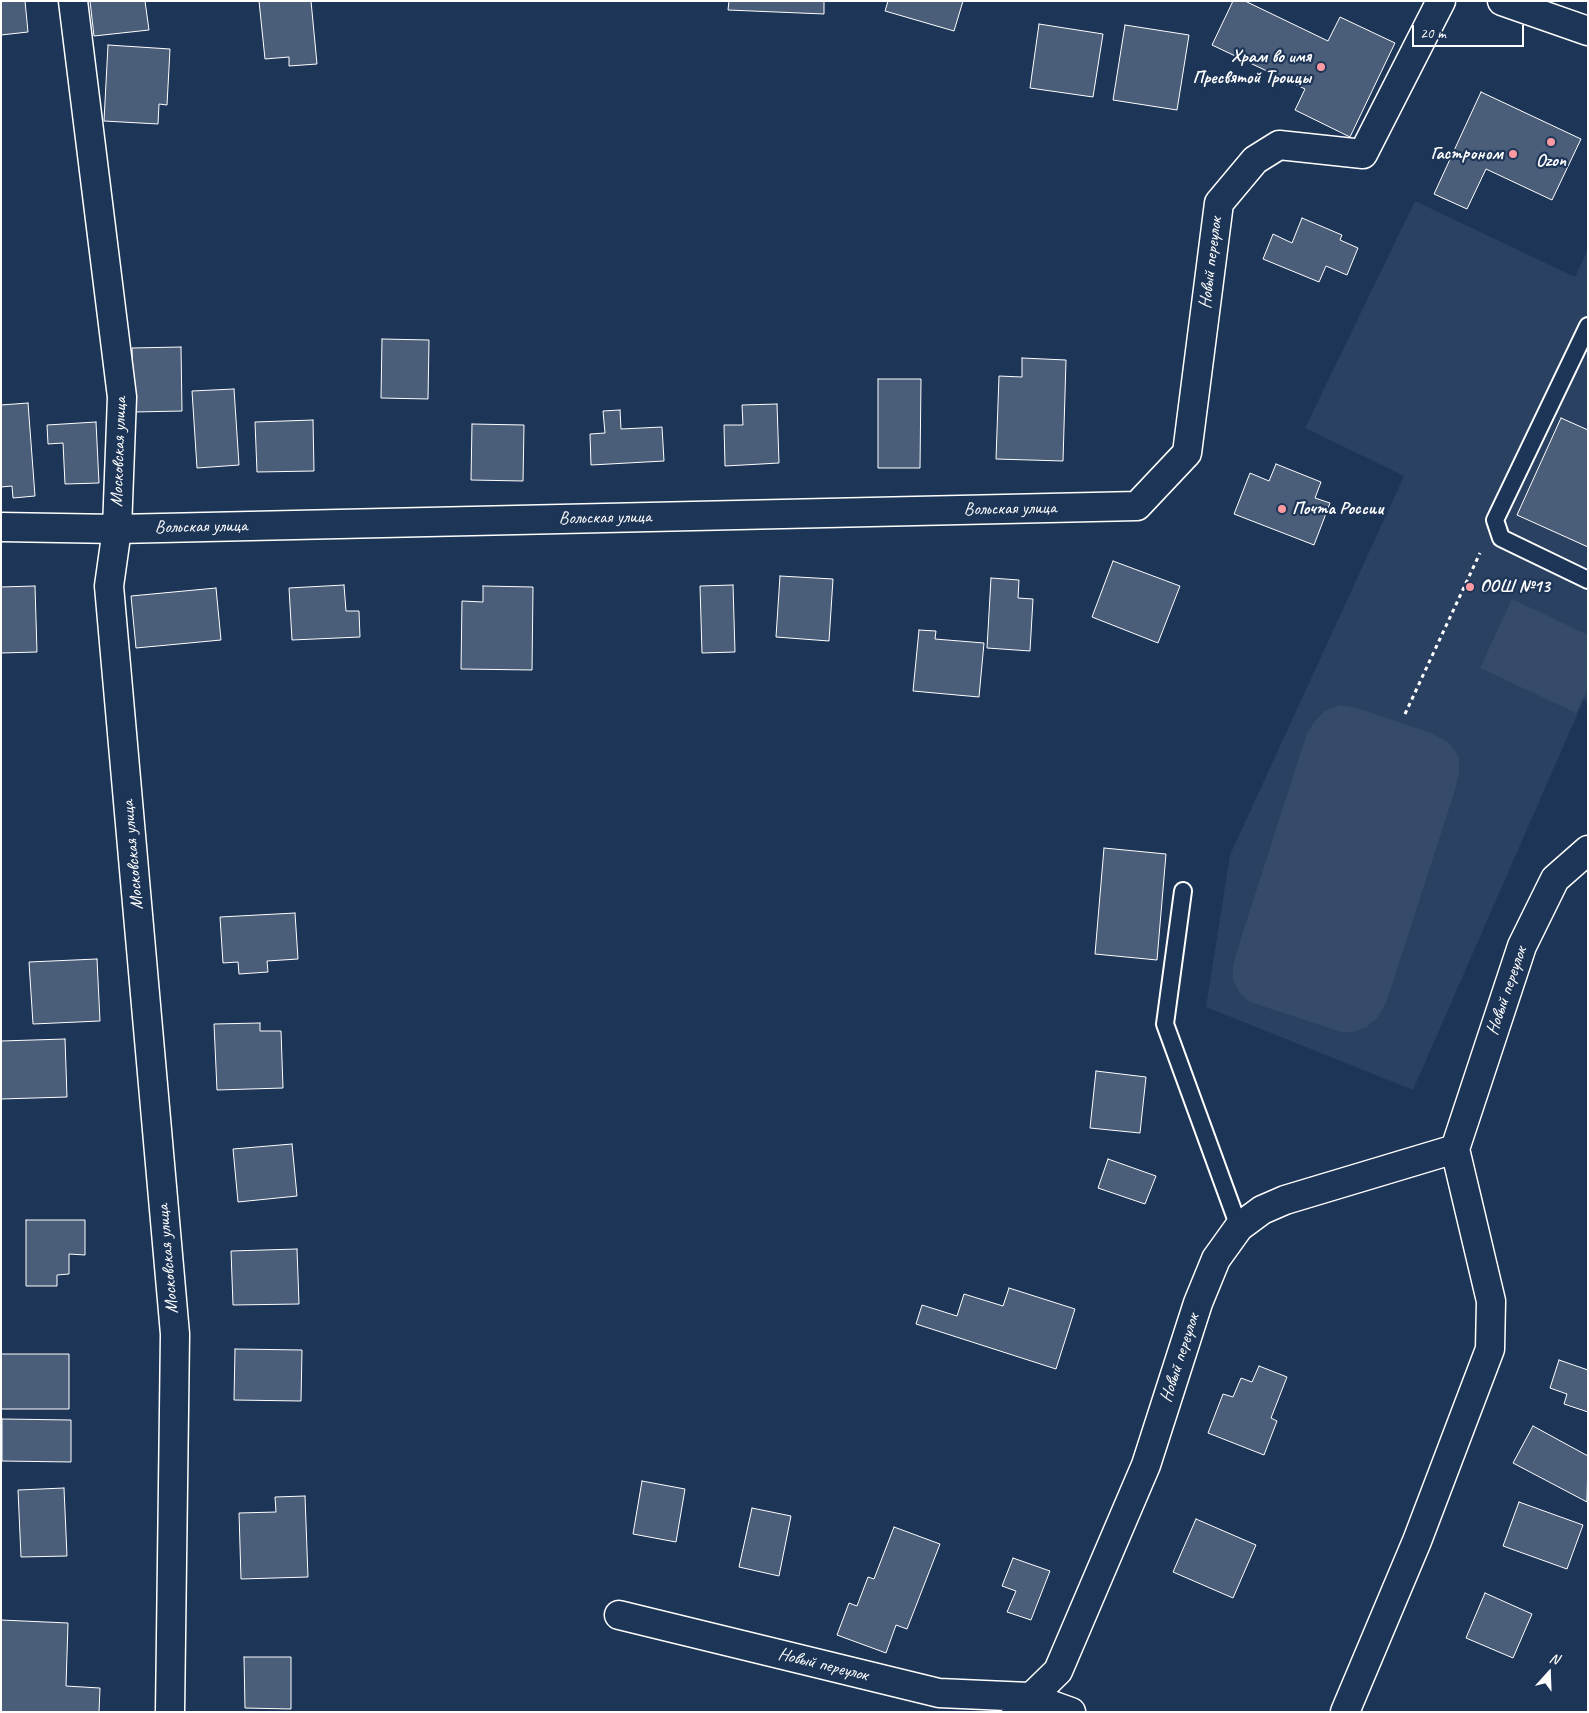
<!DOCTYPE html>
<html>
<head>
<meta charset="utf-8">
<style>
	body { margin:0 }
	#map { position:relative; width:1589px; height:1713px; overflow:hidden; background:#1d3557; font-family:Caveat,sans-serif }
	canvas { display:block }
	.frame { position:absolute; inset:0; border:2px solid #fff; pointer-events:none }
	.north { position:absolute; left:1524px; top:1648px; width:50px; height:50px; -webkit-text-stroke:4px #1d3557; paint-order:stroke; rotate:20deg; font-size:14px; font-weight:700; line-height:20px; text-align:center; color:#fff }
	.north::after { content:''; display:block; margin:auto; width:18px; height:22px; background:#fff; clip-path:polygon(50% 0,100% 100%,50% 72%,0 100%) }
	.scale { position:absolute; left:1412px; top:25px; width:112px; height:22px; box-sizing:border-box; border:2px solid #fff; border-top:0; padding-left:6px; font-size:15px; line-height:18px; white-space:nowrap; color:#fff; -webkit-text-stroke:4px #1d3557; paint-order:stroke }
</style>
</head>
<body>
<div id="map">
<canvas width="1589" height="1713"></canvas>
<div class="frame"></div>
<div class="north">N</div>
<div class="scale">20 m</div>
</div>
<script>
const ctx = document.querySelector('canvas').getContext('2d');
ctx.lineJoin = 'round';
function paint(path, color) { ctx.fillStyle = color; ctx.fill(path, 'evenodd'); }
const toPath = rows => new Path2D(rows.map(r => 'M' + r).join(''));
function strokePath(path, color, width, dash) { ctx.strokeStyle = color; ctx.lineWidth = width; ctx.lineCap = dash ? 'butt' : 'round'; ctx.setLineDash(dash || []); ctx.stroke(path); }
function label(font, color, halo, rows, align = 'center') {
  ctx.font = font + ' Caveat,sans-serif'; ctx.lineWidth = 4.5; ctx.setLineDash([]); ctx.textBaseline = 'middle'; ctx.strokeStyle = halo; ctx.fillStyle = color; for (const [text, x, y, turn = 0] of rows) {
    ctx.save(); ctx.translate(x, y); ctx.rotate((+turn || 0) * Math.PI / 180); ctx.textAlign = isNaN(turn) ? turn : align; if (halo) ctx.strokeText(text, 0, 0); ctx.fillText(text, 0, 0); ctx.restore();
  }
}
const built = toPath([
	[1415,201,1575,277,1588,249,1588,701,1584,699,1413,1090,1206,1007,1230,855,1404,476,1305,428]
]);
const green = toPath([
	[1512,599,1588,635,1588,688,1576,713,1480,668],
	[1340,705,1357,708,1431,733,1449,743,1459,757,1459,773,1455,790,1386,1003,1377,1018,1366,1027,1353,1032,1341,1032,1250,1002,1240,993,1233,980,1233,968,1236,954,1306,736,1314,722,1325,711]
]);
const building = toPath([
	[1,1,25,1,28,32,1,35,1,1],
	[90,1,145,1,149,30,94,36,90,1],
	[259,1,311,1,317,64,289,66,289,57,265,59,259,1],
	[729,1,824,1,824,14,728,10,729,1],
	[888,1,963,1,954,31,885,11,888,1],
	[1233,1,1245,1,1328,41,1340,17,1395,43,1350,137,1295,110,1305,89,1212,45,1233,1],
	[1039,24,1103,34,1093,97,1030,88,1039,24],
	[1125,25,1189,35,1177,110,1113,100,1125,25],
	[108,45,170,49,167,105,159,104,158,124,104,121,108,45],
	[1481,92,1581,139,1552,200,1486,169,1467,209,1434,194,1481,92],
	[1302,218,1342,235,1340,240,1358,248,1347,275,1326,266,1319,282,1263,259,1273,234,1292,243,1302,218],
	[382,339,429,340,428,399,381,398,382,339],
	[181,347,182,411,134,412,132,348,181,347],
	[1022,358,1066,360,1063,461,996,459,999,376,1022,377,1022,358],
	[878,379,921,379,920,468,878,468,878,379],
	[234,389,239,465,197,468,192,391,234,389],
	[28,403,35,496,13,498,12,486,1,487,1,405,28,403],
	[777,404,779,463,725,466,724,425,743,425,742,405,777,404],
	[620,410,621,429,662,427,664,461,591,465,590,434,605,433,603,411,620,410],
	[1561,418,1588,430,1588,547,1517,515,1561,418],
	[313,420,314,471,257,472,255,422,313,420],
	[96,422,99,483,65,484,63,443,48,444,47,425,96,422],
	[472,424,524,425,523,481,471,480,472,424],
	[1276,464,1321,482,1315,498,1330,503,1314,545,1234,514,1250,473,1269,481,1276,464],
	[1113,561,1180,586,1158,643,1092,617,1113,561],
	[780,576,833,579,829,641,776,637,780,576],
	[991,578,1019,580,1018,598,1033,599,1030,651,987,648,991,578],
	[344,585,346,611,359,611,360,637,292,640,289,588,344,585],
	[733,585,735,652,702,653,700,586,733,585],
	[35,586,37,652,1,653,1,587,35,586],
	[483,586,533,587,532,670,461,669,462,601,483,602,483,586],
	[216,588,221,640,136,648,131,596,216,588],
	[919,630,936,631,935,639,984,643,979,697,913,691,919,630],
	[1104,848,1166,854,1157,960,1095,954,1104,848],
	[295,913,298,959,267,961,268,972,239,974,238,962,223,963,220,917,295,913],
	[97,959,100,1021,33,1024,29,962,97,959],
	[260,1023,260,1031,281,1031,283,1088,217,1090,214,1024,260,1023],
	[65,1039,67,1097,1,1099,1,1041,65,1039],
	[1096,1071,1146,1077,1140,1133,1090,1128,1096,1071],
	[292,1144,297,1196,238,1202,233,1149,292,1144],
	[1108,1159,1156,1176,1145,1204,1098,1188,1108,1159],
	[26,1220,85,1220,85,1255,69,1254,69,1274,57,1275,57,1286,26,1286,26,1220],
	[297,1249,299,1304,233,1305,231,1251,297,1249],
	[1009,1288,1075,1309,1056,1369,916,1324,922,1305,957,1316,964,1294,1003,1306,1009,1288],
	[235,1349,302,1350,301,1401,234,1400,235,1349],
	[1,1354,69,1354,69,1409,1,1409,1,1354],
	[1559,1360,1588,1370,1588,1412,1564,1404,1567,1394,1550,1388,1559,1360],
	[1259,1366,1287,1377,1271,1418,1277,1421,1264,1455,1208,1433,1223,1394,1233,1397,1241,1378,1252,1382,1259,1366],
	[2,1419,71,1420,71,1462,2,1461,2,1419],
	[1533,1426,1588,1456,1587,1502,1513,1463,1533,1426],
	[642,1481,685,1489,676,1542,633,1534,642,1481],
	[64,1488,67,1556,21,1557,18,1490,64,1488],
	[305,1496,308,1577,241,1579,239,1513,276,1512,275,1497,305,1496],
	[1519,1502,1583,1525,1567,1569,1503,1546,1519,1502],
	[752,1508,791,1516,779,1576,739,1567,752,1508],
	[1196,1519,1256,1545,1233,1598,1173,1572,1196,1519],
	[894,1527,940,1544,907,1629,896,1625,886,1653,837,1635,849,1603,857,1606,868,1577,874,1579,894,1527],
	[1013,1558,1050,1571,1031,1620,1007,1612,1016,1591,1002,1586,1013,1558],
	[1485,1593,1532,1614,1513,1658,1466,1638,1485,1593],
	[1,1620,68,1623,66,1686,100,1688,99,1712,1,1712,1,1620],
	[244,1657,291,1657,291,1709,245,1708,244,1657]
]);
const path = toPath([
	[1405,714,1480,553]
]);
const lane = toPath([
	[1588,326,1495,520,1501,538,1588,580],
	[1183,891,1165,1024,1239,1227]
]);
const street = toPath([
	[73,1,122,397,117,529,109,586,175,1334,170,1712],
	[1,527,117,529,1137,506,1187,453,1219,203,1255,160,1279,145,1363,154,1441,1],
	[619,1615,939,1693,1029,1697,1071,1712],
	[1016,1712,1058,1671,1146,1465,1198,1303,1216,1259,1239,1227,1262,1210,1285,1200,1455,1149],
	[1345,1712,1417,1541,1490,1349,1491,1301,1455,1149,1522,946,1555,879,1588,850]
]);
const secondary = toPath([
	[1502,1,1588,31]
]);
const markers = [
	[1321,67,5,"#ff9aa2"],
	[1551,142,5,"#ff9aa2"],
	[1513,154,5,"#ff9aa2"],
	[1282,509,5,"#ff9aa2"],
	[1470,587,5,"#ff9aa2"]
];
const poiNames = [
	["Храм во имя",1311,57],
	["Пресвятой Троицы",1311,78],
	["Гастроном",1503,154],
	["Ozon",1551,161,"center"],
	["Почта России",1292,509,"left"],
	["ООШ №13",1480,587,"left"]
];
const streetNames = [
	["Новый переулок",1211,263,-83],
	["Московская улица",119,452,-88],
	["Вольская улица",1010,509,-1],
	["Вольская улица",605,518,-1],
	["Вольская улица",201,527,-1],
	["Московская улица",133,855,-95],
	["Новый переулок",1507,991,-71],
	["Московская улица",168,1259,-95],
	["Новый переулок",1180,1358,-72],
	["Новый переулок",823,1665,14]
];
paint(built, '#2a4161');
paint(green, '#364b69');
paint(building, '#4a5d79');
strokePath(building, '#fff', 1);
strokePath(lane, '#fff', 20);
strokePath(street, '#fff', 31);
strokePath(secondary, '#fff', 31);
strokePath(path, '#fff', 3, [4, 4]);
strokePath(lane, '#1d3557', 16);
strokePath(street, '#1d3557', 28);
strokePath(secondary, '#1d3557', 28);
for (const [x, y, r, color] of markers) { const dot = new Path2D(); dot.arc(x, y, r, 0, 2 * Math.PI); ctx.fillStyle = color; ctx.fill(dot); strokePath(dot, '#1d3557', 2); }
label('bold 18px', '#fff', '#1d3557', poiNames, 'right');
label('18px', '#fff', '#1d3557', streetNames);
</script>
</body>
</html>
